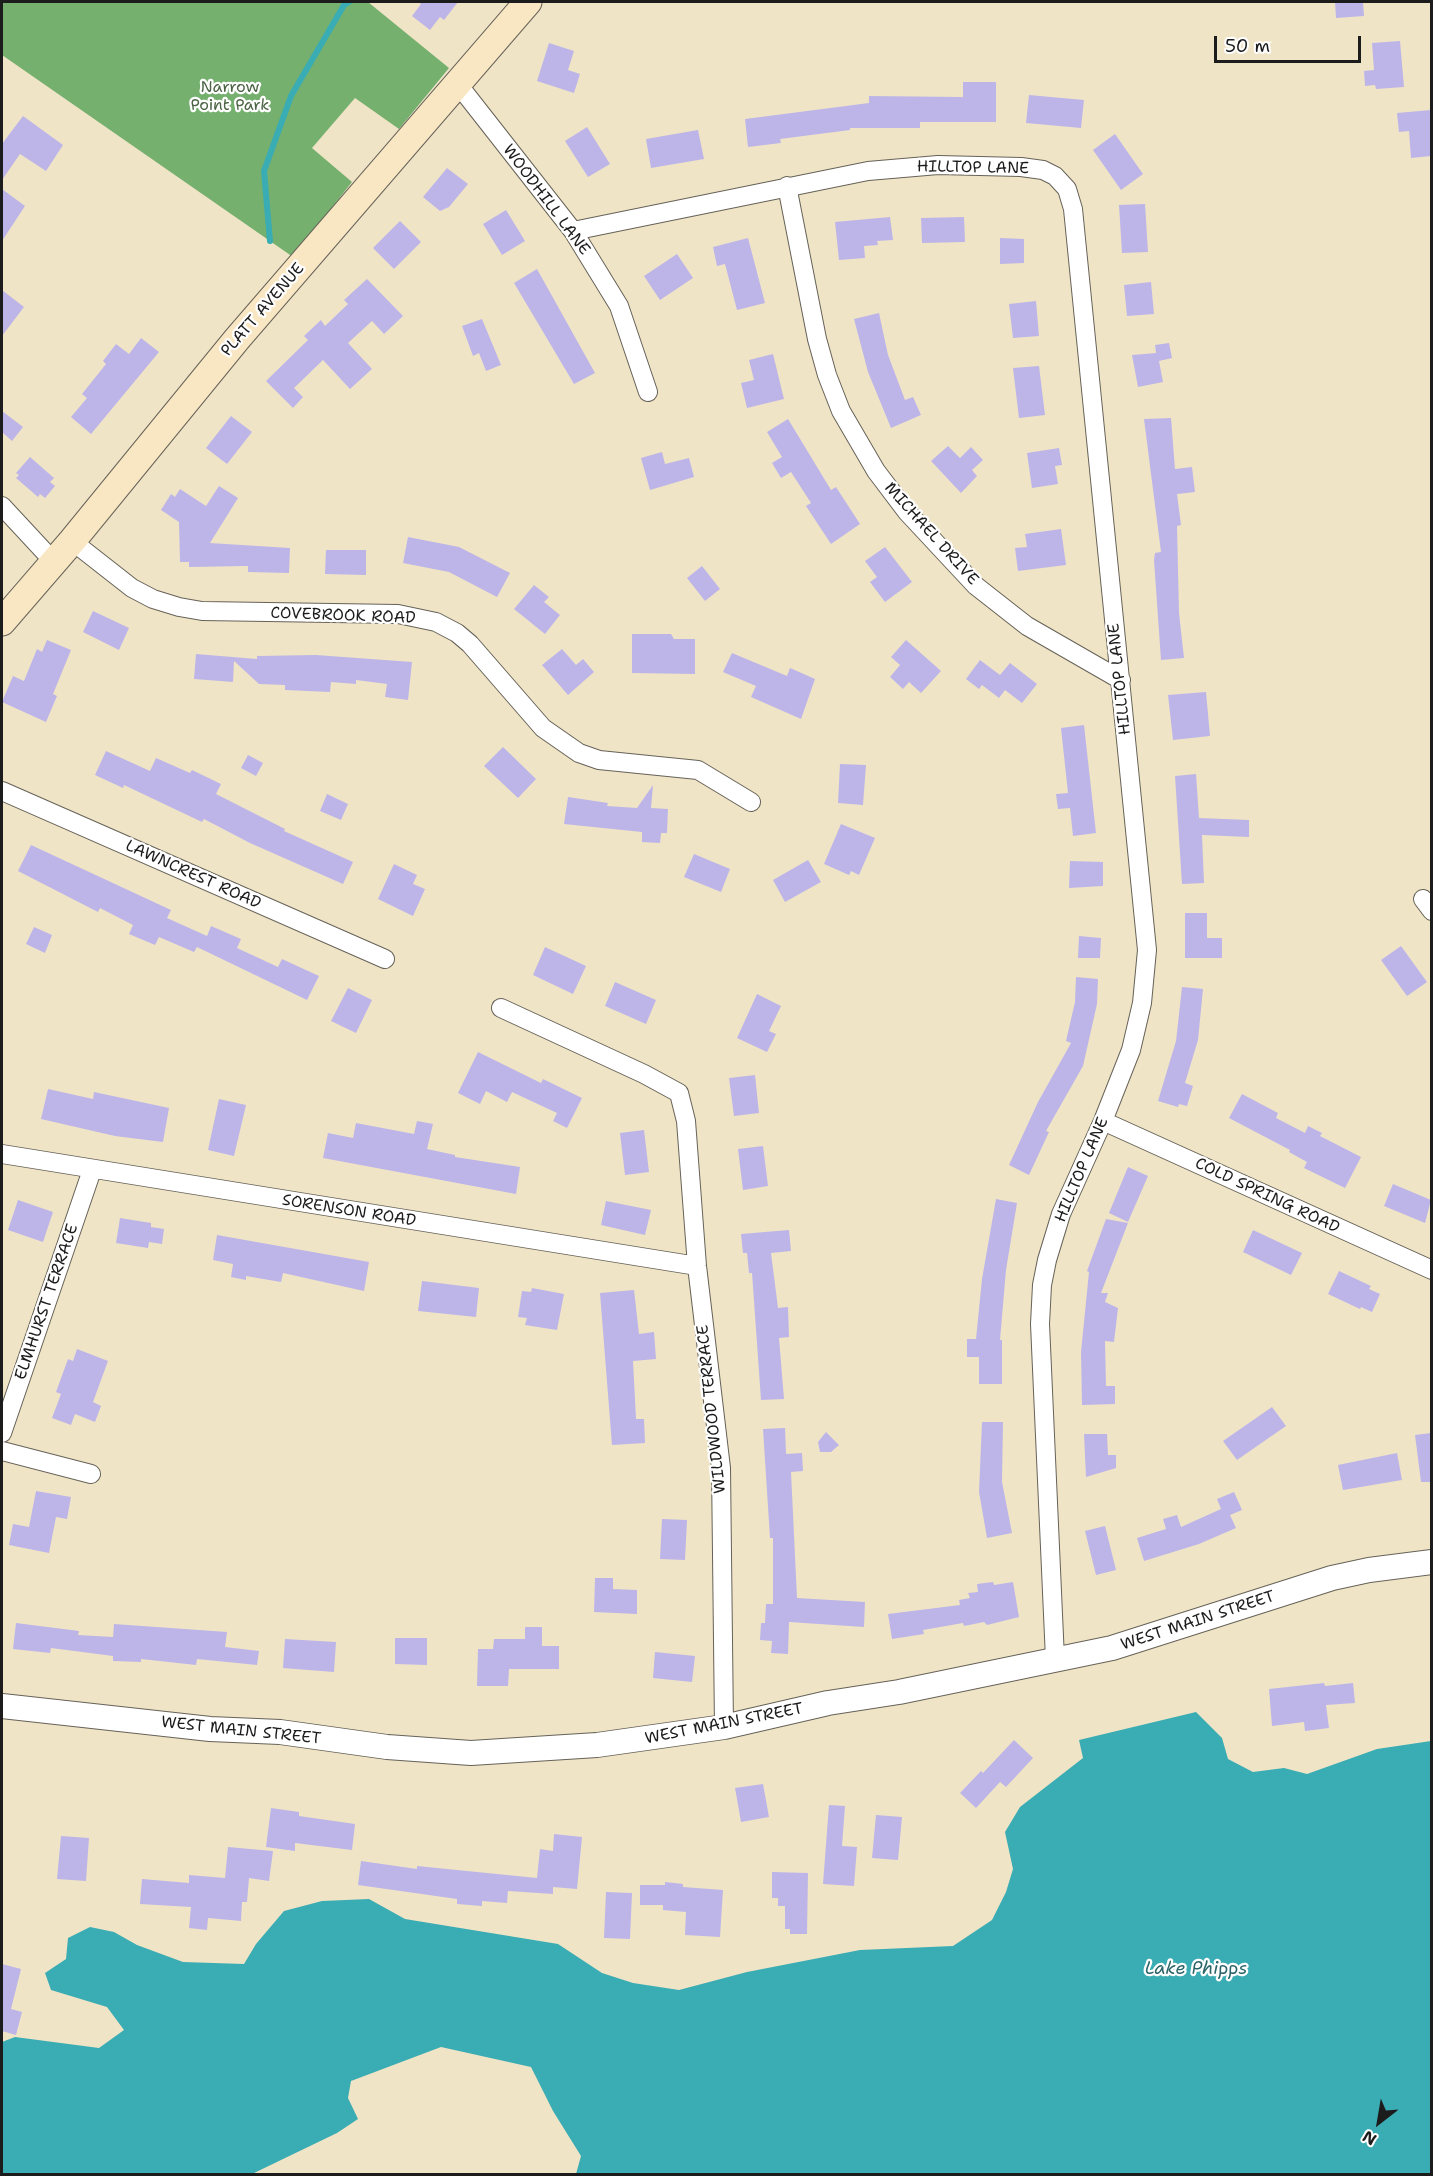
<!DOCTYPE html>
<html>
<head>
<meta charset="utf-8">
<style>
	body { margin:0 }
	#map { position:relative; width:1433px; height:2176px; overflow:hidden; background:#f0e4c7; font-family:"Shantell Sans",sans-serif }
	canvas { display:block }
	.frame { position:absolute; inset:0; border:3px solid #1c1c1c; pointer-events:none }
	.north { position:absolute; left:1349px; top:2092px; width:60px; height:60px; -webkit-text-stroke:4px #fff; paint-order:stroke; rotate:211deg; font-size:16px; font-weight:700; line-height:24px; text-align:center; color:#1c1c1c }
	.north::after { content:''; display:block; margin:auto; width:21px; height:27px; background:#1c1c1c; clip-path:polygon(50% 0,100% 100%,50% 72%,0 100%) }
	.scale { position:absolute; left:1214px; top:36px; width:147px; height:27px; box-sizing:border-box; border:3px solid #1c1c1c; border-top:0; padding-left:8px; font-size:18px; line-height:21px; white-space:nowrap; color:#1c1c1c; -webkit-text-stroke:4px #fff; paint-order:stroke }
</style>
</head>
<body>
<div id="map">
<canvas width="1433" height="2176"></canvas>
<div class="frame"></div>
<div class="north">N</div>
<div class="scale">50 m</div>
</div>
<script>
const ctx = document.querySelector('canvas').getContext('2d');
ctx.lineJoin = 'round';
function paint(path, color) { ctx.fillStyle = color; ctx.fill(path, 'evenodd'); }
const toPath = rows => new Path2D(rows.map(r => 'M' + r).join(''));
function strokePath(path, color, width, dash) { ctx.strokeStyle = color; ctx.lineWidth = width; ctx.lineCap = dash ? 'butt' : 'round'; ctx.setLineDash(dash || []); ctx.stroke(path); }
function label(font, color, halo, rows, align = 'center') {
  ctx.font = font + ' "Shantell Sans",sans-serif'; ctx.lineWidth = 4.5; ctx.setLineDash([]); ctx.textBaseline = 'middle'; ctx.strokeStyle = halo; ctx.fillStyle = color; for (const [text, x, y, turn = 0] of rows) {
    ctx.save(); ctx.translate(x, y); ctx.rotate((+turn || 0) * Math.PI / 180); ctx.textAlign = isNaN(turn) ? turn : align; if (halo) ctx.strokeText(text, 0, 0); ctx.fillText(text, 0, 0); ctx.restore();
  }
}
const forest = toPath([
	[2,2,368,2,449,68,399,129,355,98,312,148,352,182,293,257,2,55]
]);
const water = toPath([
	[1196,1712,1222,1738,1228,1759,1253,1772,1284,1768,1307,1774,1377,1749,1431,1741,1431,2174,576,2174,581,2156,553,2111,531,2067,441,2047,351,2081,348,2098,358,2119,337,2133,252,2174,2,2174,2,2042,15,2037,99,2048,124,2030,107,2007,51,1990,45,1973,66,1959,68,1938,90,1927,114,1932,137,1945,183,1962,244,1964,256,1944,284,1911,322,1901,369,1899,405,1919,558,1944,602,1973,633,1983,679,1990,747,1972,860,1950,953,1946,992,1920,1006,1892,1013,1869,1005,1832,1020,1807,1083,1758,1079,1740]
]);
const stream = toPath([
	[270,241,264,171,291,96,344,5,349,2]
]);
const building = toPath([
	[417,2,458,2,444,20,440,17,430,30,412,16,421,4],
	[1335,2,1363,2,1364,16,1336,18],
	[1400,41,1404,87,1376,89,1375,85,1365,86,1364,71,1374,70,1372,43],
	[549,43,574,51,568,70,580,74,574,93,537,81],
	[963,82,996,82,996,122,920,122,920,128,850,128,850,130,780,139,781,143,748,147,745,119,869,103,869,96,963,97],
	[1029,95,1084,100,1081,128,1026,123],
	[1431,110,1431,156,1411,158,1409,131,1399,132,1397,113],
	[23,116,63,145,46,171,20,154,2,180,2,144],
	[587,127,610,164,588,177,565,141],
	[698,130,704,159,651,168,646,139],
	[1115,134,1143,174,1121,190,1093,150],
	[447,168,468,184,449,207,440,211,423,197],
	[2,189,25,206,2,241],
	[1145,204,1148,252,1122,253,1119,205],
	[506,210,525,241,502,255,483,224],
	[890,217,893,240,877,241,878,245,864,246,865,258,839,260,835,222],
	[964,217,965,242,922,243,921,218],
	[400,221,421,242,394,269,373,248],
	[748,238,765,303,737,310,725,264,717,266,713,247],
	[1000,238,1024,239,1024,263,1000,264],
	[677,254,693,278,660,300,644,276],
	[537,269,595,373,574,384,514,283],
	[367,279,403,316,384,334,372,321,348,343,372,369,350,389,323,360,294,388,303,397,293,408,266,381,308,340,304,336,321,320,325,326,348,304,344,300],
	[1151,282,1154,314,1127,316,1124,285],
	[2,290,24,307,2,336],
	[1036,301,1039,336,1013,338,1009,304],
	[879,313,888,355,905,400,913,397,921,415,891,428,868,372,854,319],
	[482,319,501,365,486,371,479,353,473,356,462,326],
	[141,338,159,352,91,434,71,417,87,398,82,394,106,364,103,361,116,344,129,354],
	[1169,343,1172,358,1159,361,1163,382,1138,387,1132,355,1156,353,1155,345],
	[773,354,784,399,747,408,741,383,754,380,749,360],
	[1039,366,1045,415,1019,418,1013,368],
	[2,411,23,427,12,441,2,432],
	[231,416,252,432,227,464,206,448],
	[1171,418,1175,469,1192,467,1195,492,1177,494,1181,525,1177,526,1179,613,1184,658,1161,660,1154,560,1155,553,1161,552,1144,419],
	[788,419,831,490,836,487,860,524,831,544,806,506,811,503,791,472,781,478,772,463,782,457,767,432],
	[948,446,960,458,971,447,983,460,972,470,977,476,961,493,931,461],
	[1059,448,1062,465,1055,466,1058,484,1032,488,1027,453],
	[662,452,665,464,689,458,694,477,650,490,641,458],
	[30,457,54,478,50,482,55,486,45,498,40,494,38,497,16,478,19,475,16,473],
	[219,486,238,498,210,543,290,548,289,573,248,572,248,566,189,567,189,562,180,562,179,522,161,510,171,494,175,497,180,489,206,506],
	[1061,529,1066,565,1018,571,1015,548,1027,547,1025,534],
	[408,537,459,547,510,573,497,597,449,572,403,563],
	[885,547,912,582,885,602,870,582,877,577,865,561],
	[326,550,366,550,366,575,325,574],
	[702,566,720,589,705,601,687,578],
	[534,585,549,597,544,602,560,615,545,634,514,609],
	[93,611,129,628,119,650,83,632],
	[632,634,671,634,674,639,695,639,695,674,632,673],
	[47,640,71,650,53,694,57,696,46,722,2,702,13,676,24,681,37,649,42,652],
	[906,640,941,671,921,693,909,682,903,689,890,677,900,665,891,657],
	[562,649,576,665,583,659,594,672,568,695,542,665],
	[732,653,787,676,790,668,815,679,801,719,751,697,756,686,723,672],
	[196,654,257,659,257,656,316,655,412,662,408,700,385,697,387,684,356,680,356,684,331,682,330,692,285,690,285,685,259,684,234,661,233,682,194,679],
	[980,660,1000,675,1010,663,1037,684,1022,703,1005,690,999,698,982,685,979,689,966,679],
	[1206,692,1210,736,1173,740,1168,695],
	[1084,725,1096,833,1073,836,1070,808,1058,809,1056,794,1068,793,1061,728],
	[503,747,536,779,518,798,484,766],
	[106,751,150,771,156,758,190,773,192,770,221,784,216,794,285,829,284,831,353,862,343,884,250,843,204,819,202,822,124,785,123,788,95,775],
	[248,755,263,763,256,776,241,768],
	[840,764,866,765,863,805,838,803],
	[1196,774,1199,818,1249,820,1249,837,1202,835,1204,883,1182,884,1175,776],
	[653,785,651,808,668,809,667,833,661,833,660,843,642,842,642,832,564,824,568,797,608,803,607,806,637,808],
	[327,794,348,804,341,820,320,811],
	[841,824,875,838,859,875,851,871,849,875,824,864],
	[31,845,171,910,167,918,207,936,211,926,241,939,237,948,278,967,282,959,319,976,307,1000,197,947,194,952,159,937,155,945,129,934,133,925,100,908,98,912,18,871],
	[694,854,730,869,721,892,684,877],
	[808,860,821,882,785,902,773,880],
	[1070,861,1103,862,1103,886,1069,888],
	[394,864,417,875,413,884,425,889,413,916,378,899],
	[1185,913,1207,913,1207,938,1222,938,1222,958,1185,958],
	[34,927,52,935,45,953,26,944],
	[1079,936,1101,938,1100,958,1078,958],
	[1401,946,1427,982,1407,996,1381,960],
	[545,947,586,966,573,994,533,975],
	[1076,977,1098,979,1097,1004,1083,1066,1046,1131,1049,1132,1029,1175,1009,1165,1038,1102,1071,1043,1066,1041,1075,1002],
	[615,982,656,1000,646,1024,605,1006],
	[1182,987,1203,989,1198,1040,1185,1083,1193,1086,1187,1106,1179,1104,1178,1107,1158,1101,1176,1041],
	[348,988,372,1000,356,1033,331,1021],
	[757,994,781,1006,769,1031,776,1034,767,1052,737,1038],
	[478,1052,541,1083,543,1079,582,1098,567,1128,553,1121,557,1113,512,1092,507,1102,486,1091,480,1104,458,1093],
	[755,1075,759,1113,734,1116,729,1078],
	[48,1089,93,1099,94,1092,169,1108,163,1142,115,1136,41,1119],
	[1242,1094,1278,1113,1276,1118,1305,1133,1308,1126,1322,1133,1320,1136,1361,1157,1345,1188,1304,1168,1307,1162,1289,1152,1290,1150,1229,1118],
	[219,1099,246,1105,234,1156,208,1150],
	[417,1121,433,1124,427,1149,455,1155,455,1157,520,1167,516,1194,323,1158,328,1133,353,1138,356,1123,414,1134],
	[644,1130,649,1172,625,1175,620,1133],
	[763,1146,768,1186,743,1190,738,1149],
	[1128,1167,1148,1176,1128,1222,1109,1213],
	[1393,1184,1431,1200,1425,1223,1384,1206],
	[996,1199,1017,1203,1006,1270,1000,1340,1002,1340,1002,1384,979,1384,979,1357,967,1357,967,1339,976,1339,982,1279],
	[18,1200,53,1212,43,1242,8,1230],
	[606,1201,651,1210,645,1235,601,1225],
	[120,1218,151,1223,151,1227,164,1229,162,1244,149,1242,148,1248,116,1243],
	[1106,1219,1128,1223,1101,1293,1108,1293,1105,1302,1118,1308,1114,1342,1105,1341,1106,1386,1115,1386,1115,1404,1082,1405,1081,1352,1089,1272,1087,1271],
	[789,1230,791,1251,771,1253,778,1308,788,1307,789,1337,779,1338,784,1399,761,1400,752,1273,749,1273,747,1253,743,1253,741,1234],
	[1253,1230,1302,1253,1291,1275,1243,1252],
	[217,1235,369,1262,364,1291,283,1273,281,1282,246,1276,246,1280,231,1277,233,1264,213,1260],
	[1339,1271,1371,1286,1369,1289,1380,1294,1372,1312,1361,1307,1360,1309,1328,1294],
	[422,1281,479,1288,476,1317,418,1311],
	[532,1288,564,1294,557,1330,525,1325,527,1318,518,1317,522,1291,531,1292],
	[634,1290,639,1334,654,1332,656,1359,633,1361,636,1419,644,1419,645,1443,612,1445,600,1293],
	[77,1349,108,1361,93,1402,101,1406,95,1422,75,1414,71,1425,52,1418,61,1394,56,1392,68,1359,73,1361],
	[1272,1407,1286,1426,1237,1460,1223,1441],
	[982,1422,1003,1422,1002,1482,1012,1533,987,1538,979,1492],
	[785,1428,786,1454,802,1453,803,1471,791,1472,797,1598,865,1602,864,1627,789,1622,788,1654,771,1653,772,1641,760,1640,761,1623,765,1623,766,1604,773,1604,773,1538,770,1538,763,1429],
	[826,1432,839,1445,831,1452,820,1452,818,1442],
	[1431,1433,1431,1482,1421,1482,1415,1435],
	[1084,1434,1107,1434,1108,1455,1116,1455,1116,1468,1086,1477],
	[1397,1453,1402,1480,1343,1490,1338,1465],
	[36,1491,71,1497,67,1519,56,1517,49,1553,9,1545,13,1524,29,1527],
	[1234,1492,1242,1510,1230,1515,1236,1528,1199,1544,1144,1561,1137,1538,1166,1529,1163,1519,1177,1515,1181,1527,1221,1509,1217,1499],
	[662,1519,687,1520,685,1560,660,1559],
	[1105,1526,1116,1570,1096,1575,1085,1531],
	[595,1578,613,1578,613,1589,637,1590,637,1614,594,1612],
	[993,1582,994,1585,1013,1582,1019,1617,987,1625,984,1622,964,1626,963,1623,923,1630,924,1634,892,1639,888,1614,960,1605,959,1600,970,1598,968,1593,978,1592,977,1584],
	[16,1623,79,1631,78,1635,113,1637,114,1624,227,1632,225,1647,259,1651,257,1665,197,1659,196,1665,141,1659,141,1662,113,1661,113,1656,51,1648,50,1653,13,1649],
	[525,1627,542,1627,542,1646,559,1646,559,1669,509,1669,508,1686,477,1686,478,1649,493,1649,494,1639,525,1639],
	[395,1638,427,1638,427,1665,395,1664],
	[285,1639,336,1642,334,1672,283,1668],
	[655,1652,695,1656,692,1682,653,1678],
	[1324,1683,1325,1686,1353,1683,1355,1703,1326,1705,1329,1728,1305,1731,1304,1722,1272,1726,1269,1689],
	[1014,1740,1033,1758,1006,1787,1000,1782,976,1808,960,1793,981,1771,983,1773],
	[763,1784,769,1817,741,1822,735,1788],
	[829,1805,845,1806,842,1846,857,1847,854,1886,823,1884],
	[271,1808,299,1812,299,1816,355,1824,352,1850,295,1843,295,1851,266,1847],
	[876,1815,902,1817,898,1860,872,1858],
	[554,1834,582,1837,577,1889,553,1887,553,1894,508,1891,507,1903,482,1901,482,1906,457,1904,457,1899,358,1885,361,1861,417,1869,417,1866,537,1878,540,1849,553,1851],
	[61,1836,89,1838,86,1881,57,1879],
	[228,1847,273,1851,269,1881,249,1878,247,1902,242,1902,241,1921,208,1918,207,1930,189,1928,191,1907,140,1904,142,1879,189,1883,189,1875,225,1878],
	[772,1872,808,1873,807,1934,790,1934,790,1929,785,1929,785,1906,778,1906,778,1898,772,1898],
	[665,1882,683,1884,683,1887,723,1890,720,1937,685,1935,686,1912,663,1910,663,1905,640,1905,640,1885,665,1885],
	[606,1892,632,1893,630,1939,604,1938],
	[2,1964,21,1969,11,2009,22,2012,16,2035,2,2031]
]);
const minor = toPath([
	[457,83,573,231,619,306,648,392],
	[787,186,817,339,827,375,841,411,876,471,907,512,976,586,1027,626,1121,680],
	[573,231,868,171,938,165,1021,167,1043,170,1055,176,1067,189,1073,209,1147,950,1142,1003,1131,1050,1103,1121,1061,1214,1047,1260,1042,1285,1040,1324,1055,1659],
	[2,506,54,562],
	[72,541,132,588,153,599,179,607,202,611,398,614,436,622,457,633,470,644,543,728,579,753,599,760,698,770,751,802],
	[2,791,385,959],
	[1423,899,1432,911],
	[501,1008,644,1074,679,1093,686,1121,697,1266,721,1468,724,1727],
	[1103,1121,1432,1270],
	[2,1154,697,1266],
	[2,1433,92,1170],
	[2,1451,91,1474]
]);
const tertiary = toPath([
	[2,1706,210,1729,280,1732,387,1747,471,1753,597,1745,724,1727,828,1703,899,1692,1112,1648,1332,1578,1369,1570,1432,1562]
]);
const secondary = toPath([
	[2,622,72,541,237,339,528,2]
]);
const parkNames = [
	["Narrow",230,88],
	["Point Park",230,106]
];
const streetNames = [
	["HILLTOP LANE",973,168,1],
	["WOODHILL LANE",546,200,53],
	["PLATT AVENUE",263,310,-49],
	["MICHAEL DRIVE",931,534,48],
	["COVEBROOK ROAD",343,616,2],
	["HILLTOP LANE",1120,679,-96],
	["LAWNCREST ROAD",193,875,24],
	["HILLTOP LANE",1082,1170,-67],
	["COLD SPRING ROAD",1267,1196,25],
	["SORENSON ROAD",349,1211,9],
	["ELMHURST TERRACE",47,1302,-71],
	["WILDWOOD TERRACE",712,1409,-96],
	["WEST MAIN STREET",1198,1621,-18],
	["WEST MAIN STREET",724,1724,-11],
	["WEST MAIN STREET",241,1731,6]
];
const waterNames = [
	["Lake Phipps",1196,1969]
];
paint(forest, '#76b06f');
paint(water, '#3aacb3');
strokePath(stream, '#3aacb3', 6);
paint(building, '#bdb5e8');
strokePath(minor, '#666258', 20);
strokePath(tertiary, '#666258', 26);
strokePath(secondary, '#666258', 29);
strokePath(minor, '#fff', 18);
strokePath(tertiary, '#fff', 24);
strokePath(secondary, '#f9e7c3', 27);
label('16px', '#4c6344', '#fff', parkNames);
label('16px', '#1c1c1c', '#fff', streetNames);
label('italic 18px', '#2b6468', '#fff', waterNames);
</script>
</body>
</html>
